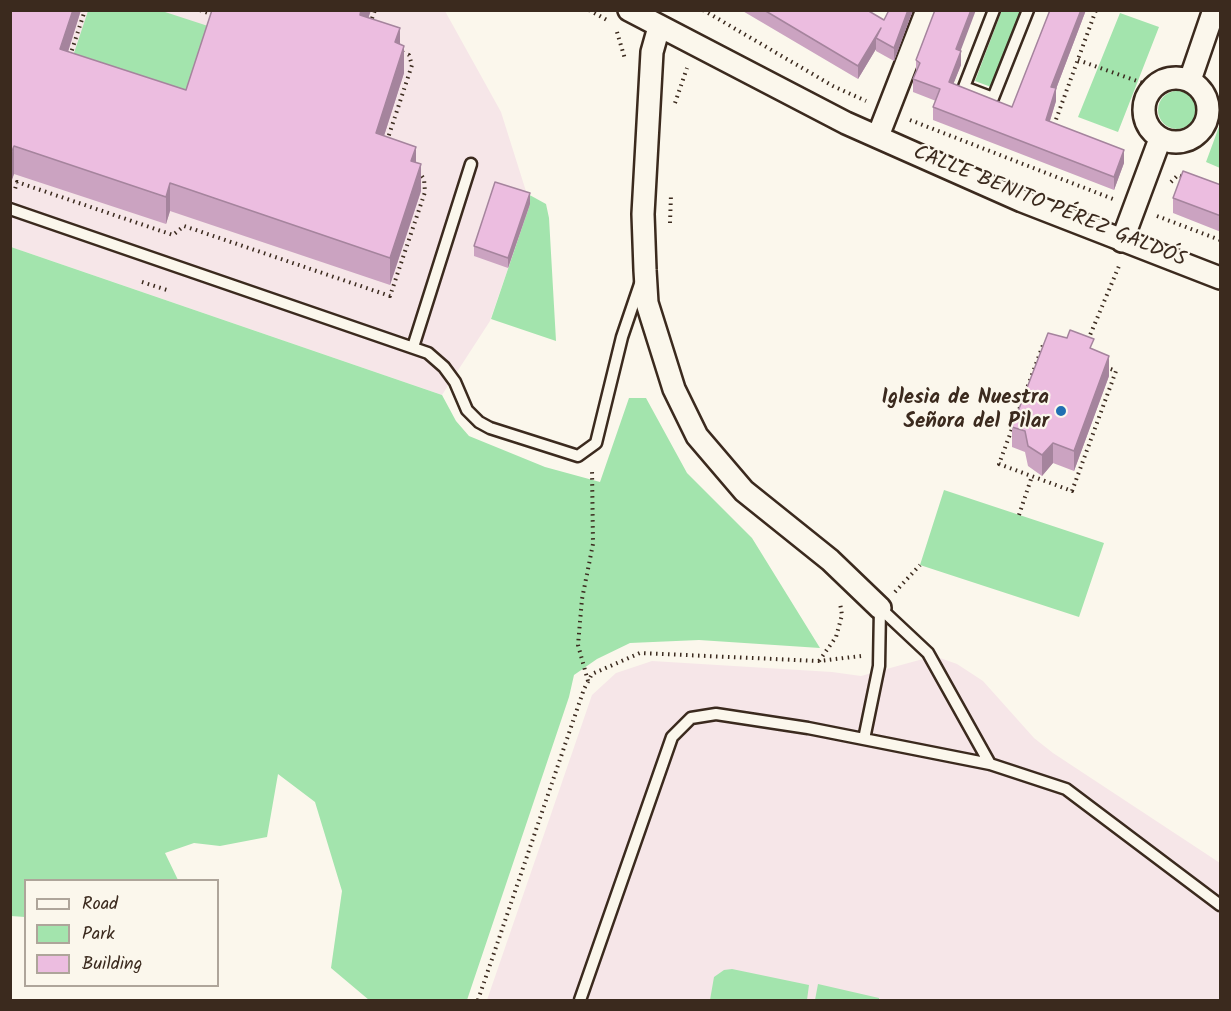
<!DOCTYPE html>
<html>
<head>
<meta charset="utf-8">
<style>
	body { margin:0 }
	#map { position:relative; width:1231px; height:1011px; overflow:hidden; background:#fbf7ec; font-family:Kalam,sans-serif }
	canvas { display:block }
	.frame { position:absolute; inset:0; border:12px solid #3b2a1e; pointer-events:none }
	.legend { position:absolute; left:24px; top:879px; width:195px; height:108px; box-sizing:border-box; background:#fbf7ec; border:2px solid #aea59a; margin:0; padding:8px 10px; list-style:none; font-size:18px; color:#3b2a1e }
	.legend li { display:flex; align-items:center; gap:12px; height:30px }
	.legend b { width:30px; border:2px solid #aea59a }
</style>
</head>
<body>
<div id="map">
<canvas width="1231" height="1011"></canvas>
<div class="frame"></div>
<ul class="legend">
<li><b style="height:8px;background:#fbf7ec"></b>Road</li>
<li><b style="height:16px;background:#a3e4ad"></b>Park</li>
<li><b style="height:16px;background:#ecbde0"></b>Building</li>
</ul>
</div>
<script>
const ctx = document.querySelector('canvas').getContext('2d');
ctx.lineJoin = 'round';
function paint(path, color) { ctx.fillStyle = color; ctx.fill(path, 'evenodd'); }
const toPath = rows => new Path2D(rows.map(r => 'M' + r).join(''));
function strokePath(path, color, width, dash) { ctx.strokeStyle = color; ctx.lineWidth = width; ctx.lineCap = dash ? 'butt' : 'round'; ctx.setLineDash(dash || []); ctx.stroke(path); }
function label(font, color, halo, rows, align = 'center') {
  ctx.font = font + ' Kalam,sans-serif'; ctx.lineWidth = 4.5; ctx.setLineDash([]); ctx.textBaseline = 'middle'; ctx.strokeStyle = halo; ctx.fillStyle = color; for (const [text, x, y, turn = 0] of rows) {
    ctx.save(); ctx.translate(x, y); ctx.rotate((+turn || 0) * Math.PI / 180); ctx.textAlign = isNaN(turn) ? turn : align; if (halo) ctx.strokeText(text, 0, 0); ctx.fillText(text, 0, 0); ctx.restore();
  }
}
const built = toPath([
	[11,11,445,11,501,112,530,204,490,321,442,395,11,247],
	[940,658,957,664,983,681,1034,738,1053,753,1220,863,1220,1000,487,1000,592,695,616,673,652,661,832,672,861,676,923,659]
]);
const green = toPath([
	[1002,10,1021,11,991,87,975,81],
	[88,11,162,11,208,26,182,108,68,71],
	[1120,13,1159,27,1118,132,1078,117],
	'1158 110a19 19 0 1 1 38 0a19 19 0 1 1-38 0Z',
	[1220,124,1220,168,1206,162],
	[526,193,546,204,549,218,556,341,491,319,530,204],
	[11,247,442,395,456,421,469,436,545,467,600,482,629,398,646,398,687,473,752,538,820,648,699,640,630,643,597,659,574,675,569,697,467,1000,369,1000,331,968,342,891,315,802,278,774,267,837,220,846,194,843,165,853,178,880,26,880,25,917,11,916],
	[944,490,1104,543,1079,617,920,565],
	[732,969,809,985,807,1000,710,1000,714,977,724,970],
	[818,984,879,998,879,1000,815,1000]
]);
const path = toPath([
	[200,10,214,15],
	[589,10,607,20],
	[703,10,833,86,866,101],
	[370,24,375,10],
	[617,32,625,59],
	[70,56,85,10],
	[1078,60,1154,87],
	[675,103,687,68],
	[1208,109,1220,113],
	[910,120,1113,199],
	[1054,125,1096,10],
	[387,141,412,65,409,55,399,51],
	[1171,182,1178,175,1184,177],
	[10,187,15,189,17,182,173,235,184,226,390,296,425,192,424,179,419,172],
	[1157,216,1220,240],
	[670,223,671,195],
	[142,282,167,290],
	[1088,340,1119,266],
	[1067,343,1102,356,1098,364,1116,371,1072,491,999,464,1043,345,1064,353,1067,343],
	[1019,515,1032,476],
	[895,592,920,565],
	[819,661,836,637,842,615,840,603],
	[588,681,578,645,582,599,593,544,592,469],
	[478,1000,584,689,592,674,640,653,819,661,861,656]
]);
const service = toPath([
	[994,10,964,87,993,98,1028,10],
	[10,209,428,353,444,367,455,382,467,410,479,422,490,428,578,456,596,443,622,337,640,284],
	[413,347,471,164],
	[880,608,928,653,990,764],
	[864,739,879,666,880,608],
	[580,1000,672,737,691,718,716,714,808,728,990,764,1066,789,1220,905]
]);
const minor = toPath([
	[629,10,846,123,1022,201,1220,278],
	[659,27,652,52,643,214,645,270,647,303,674,389,697,436,744,491,830,560,880,608],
	'1144 110a32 32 0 1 1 64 0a32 32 0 1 1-64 0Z',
	[1190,80,1214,10],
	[878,136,927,10],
	[1122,241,1160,139]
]);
const wall = toPath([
	[10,10,81,10,68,52,186,90,212,10,371,10,368,18,400,44,404,73,384,136,416,162,421,191,390,285,170,211,166,224,14,174,10,183],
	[741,10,867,10,884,20,913,10,894,61,876,51,876,49,858,79],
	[1050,10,1086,10,1056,89,1056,101,1050,121,1124,163,1114,190,933,120,933,107,936,101,913,92,913,79,916,72,916,60,960,51,961,65,953,84,1012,107],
	[1221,185,1221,232,1173,213,1173,198],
	[530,204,508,268,474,256,474,246],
	[1094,349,1109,376,1074,471,1053,463,1042,476,1028,466,1025,452,1012,447,1012,427]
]);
const shadedWall = toPath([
	[73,10,81,10,60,77,60,49],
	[361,10,371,10,360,43,360,15],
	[908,10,913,10,894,61,894,48],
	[971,10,976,10,956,63,956,49],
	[1081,10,1086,10,1056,89,1056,101,1046,133,1046,120,1051,87],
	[400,28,400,56,395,42],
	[881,28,876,38,876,49,858,79,858,66],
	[404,46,404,73,376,161,376,133],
	[961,51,961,65,949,95,949,82],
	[14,146,14,174,11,183,11,156],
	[416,147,416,174,411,161],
	[1124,150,1124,163,1114,190,1114,177],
	[421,164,421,191,390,285,390,258],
	[170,183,170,211,166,224,166,197],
	[530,193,530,204,508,268,508,258],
	[1109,356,1109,376,1074,471,1074,451],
	[1053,443,1053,463,1042,476,1042,455]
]);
const building = toPath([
	[10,10,73,10,60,49,186,90,212,10,361,10,360,15,400,28,395,42,404,46,376,133,416,147,411,161,421,164,390,258,170,183,166,197,14,146,10,156,10,10],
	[764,10,867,10,884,20,889,10,908,10,894,48,876,38,881,28,858,66,764,10],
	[935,10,971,10,956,49,961,51,949,82,1012,107,1050,10,1081,10,1051,87,1056,88,1046,120,1124,150,1114,177,933,107,940,89,913,79,920,63,916,60,935,10],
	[1183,171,1221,185,1221,216,1173,198,1183,171],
	[495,182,530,193,508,258,474,246,495,182],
	[1070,330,1094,339,1090,348,1109,356,1074,451,1053,443,1042,455,1028,446,1025,431,1012,427,1048,333,1067,338,1070,330]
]);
const markers = [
	[1061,411,6,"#1f6fb2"]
];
const streetNames = [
	["CALLE BENITO PÉREZ GALDÓS",1049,208,22]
];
const poiNames = [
	["Iglesia de Nuestra",1049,399],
	["Señora del Pilar",1049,423]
];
paint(built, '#f6e6e8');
paint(green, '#a3e4ad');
strokePath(service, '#3b2a1e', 15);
strokePath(minor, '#3b2a1e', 26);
strokePath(path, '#3b2a1e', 4, [1.5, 4.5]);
strokePath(service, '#fbf7ec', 10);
strokePath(minor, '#fbf7ec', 21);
paint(wall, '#cba3c1');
paint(shadedWall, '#a5849d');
paint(building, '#ecbde0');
strokePath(building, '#a5849d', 1.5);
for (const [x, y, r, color] of markers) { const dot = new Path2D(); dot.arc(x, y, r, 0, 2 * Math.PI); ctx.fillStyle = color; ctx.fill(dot); strokePath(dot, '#fbf7ec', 2); }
label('21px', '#3b2a1e', '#fbf7ec', streetNames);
label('bold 21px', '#3b2a1e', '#fbf7ec', poiNames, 'right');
</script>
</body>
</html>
